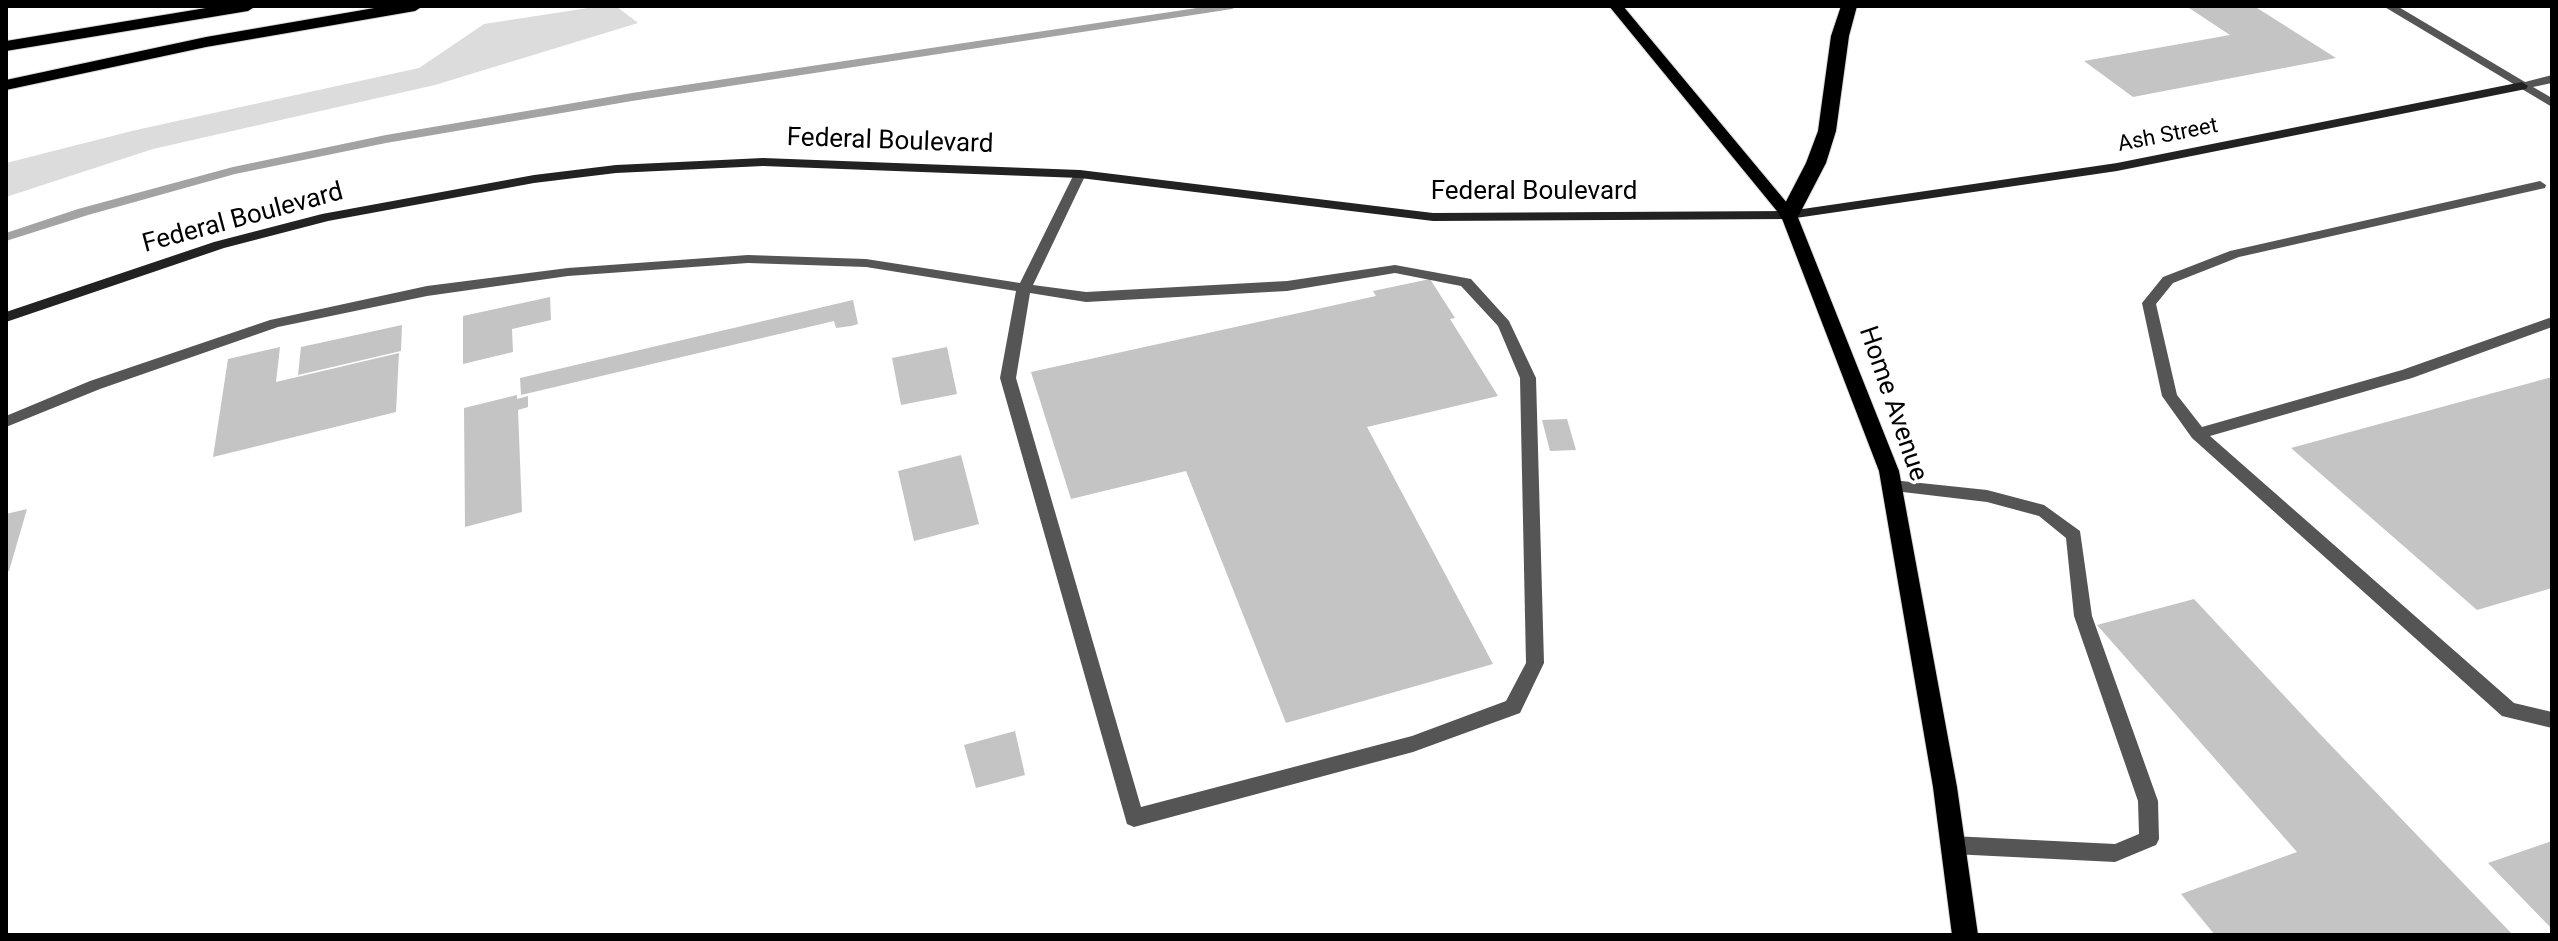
<!DOCTYPE html>
<html>
<head>
<meta charset="utf-8">
<style>
	body { margin:0 }
	#map { position:relative; width:2558px; height:941px; overflow:hidden; background:#fff; font-family:Roboto,sans-serif }
	canvas { display:block }
	.frame { position:absolute; inset:0; border:8px solid #000; pointer-events:none }
</style>
</head>
<body>
<div id="map">
<canvas width="2558" height="941"></canvas>
<div class="frame"></div>
</div>
<script>
const ctx = document.querySelector('canvas').getContext('2d');
ctx.lineJoin = 'round';
function paint(path, color) { ctx.fillStyle = color; ctx.fill(path, 'evenodd'); }
const toPath = rows => new Path2D(rows.map(r => 'M' + r).join(''));
function strokePath(path, color, width, dash) { ctx.strokeStyle = color; ctx.lineWidth = width; ctx.lineCap = dash ? 'butt' : 'round'; ctx.setLineDash(dash || []); ctx.stroke(path); }
function label(font, color, halo, rows, align = 'center') {
  ctx.font = font + ' Roboto,sans-serif'; ctx.lineWidth = 7; ctx.setLineDash([]); ctx.textBaseline = 'middle'; ctx.strokeStyle = halo; ctx.fillStyle = color; for (const [text, x, y, turn = 0] of rows) {
    ctx.save(); ctx.translate(x, y); ctx.rotate((+turn || 0) * Math.PI / 180); ctx.textAlign = isNaN(turn) ? turn : align; if (halo) ctx.strokeText(text, 0, 0); ctx.fillText(text, 0, 0); ctx.restore();
  }
}
const green = toPath([
	[601,6,616,6,638,23,435,85,153,149,6,197,6,163,136,130,419,68,484,24]
]);
const stream = toPath([
	[1210,6,1238,6,1232,9,632,101,386,143,235,174,88,215,6,241,6,233,78,209,233,167,386,135,632,93,1210,6]
]);
const building = toPath([
	[2186,6,2254,6,2336,58,2133,97,2084,61,2230,35],
	[1430,279,1455,318,1450,319,1498,396,1367,427,1493,664,1286,723,1186,471,1071,499,1031,372,1376,296,1373,291],
	[550,297,551,320,512,329,513,352,463,364,463,316],
	[853,300,858,324,851,326,836,328,834,321,521,395,520,378],
	[402,325,401,351,298,375,301,347],
	[280,347,276,382,399,353,396,412,213,457,228,359],
	[947,347,957,394,901,405,892,358],
	[2552,377,2552,588,2477,610,2291,448],
	[517,395,517,399,528,396,528,407,518,410,522,512,465,527,464,408],
	[1567,419,1576,450,1550,451,1542,420],
	[961,455,979,524,914,541,898,471],
	[27,509,9,571,6,572,6,514],
	[2194,599,2318,732,2513,935,2215,935,2181,894,2297,852,2097,625],
	[1015,731,1025,775,976,788,964,745],
	[2552,841,2552,929,2488,863]
]);
const lane = toPath([
	[1080,170,1086,174,1033,285,1086,292,1287,281,1395,265,1471,279,1509,321,1536,378,1544,663,1520,713,1413,752,1134,827,1127,824,1000,378,1016,291,866,267,748,263,568,276,427,296,278,327,100,389,6,427,6,416,90,381,270,320,427,286,568,268,748,255,866,259,1020,283,1074,174,1080,170],
	[1395,273,1461,286,1498,326,1520,378,1526,663,1506,701,1412,736,1141,807,1016,378,1030,293,1086,302,1287,291,1395,273],
	[2540,181,2546,185,2545,188,2239,257,2173,283,2156,304,2177,395,2202,427,2402,370,2552,317,2552,327,2412,378,2210,436,2514,703,2552,712,2552,728,2502,716,2192,438,2162,396,2142,303,2163,277,2230,251,2540,181],
	[1892,480,1987,490,2044,505,2080,531,2092,616,2158,801,2159,839,2156,845,2115,862,1952,854,1945,851,1942,845,1945,839,1952,836,2115,844,2139,834,2138,801,2074,616,2066,538,2039,516,1987,502,1886,490,1884,486,1892,480]
]);
const street = toPath([
	[2383,6,2397,6,2525,82,2552,75,2552,83,2533,87,2552,98,2552,107,2383,6]
]);
const secondary = toPath([
	[2522,82,2528,86,2526,89,2117,171,1789,219,1433,221,1080,178,763,166,616,173,534,183,328,221,224,248,6,322,6,312,214,242,322,214,534,175,616,165,763,158,1080,170,1433,213,1789,211,2117,163,2522,82]
]);
const primary = toPath([
	[1609,6,1623,6,1797,215,1899,471,1957,787,1978,935,1952,935,1933,787,1879,471,1781,216,1609,6]
]);
const highway = toPath([
	[218,6,256,6,248,11,6,51,6,41,218,6],
	[386,6,423,6,415,11,206,47,6,90,6,80,206,37,386,6],
	[1841,6,1857,6,1849,36,1836,131,1826,163,1799,215,1789,221,1782,219,1779,215,1806,163,1818,131,1831,36,1841,6]
]);
const farStreetnames = [
	["Ash Street",2168,136,-11]
];
const streetNames = [
	["Federal Boulevard",890,142,2],
	["Federal Boulevard",1534,192],
	["Federal Boulevard",243,219,-15],
	["Home Avenue",1892,404,71]
];
paint(green, '#dcdcdc');
paint(stream, '#a3a3a3');
paint(building, '#c4c4c4');
strokePath(primary, '#dbdbdb', 2);
strokePath(highway, '#dbdbdb', 2);
paint(lane, '#555');
paint(street, '#555');
paint(secondary, '#222');
paint(primary, '#000');
paint(highway, '#000');
label('22px', '#000', '#fff', farStreetnames);
label('26px', '#000', '#fff', streetNames);
</script>
</body>
</html>
